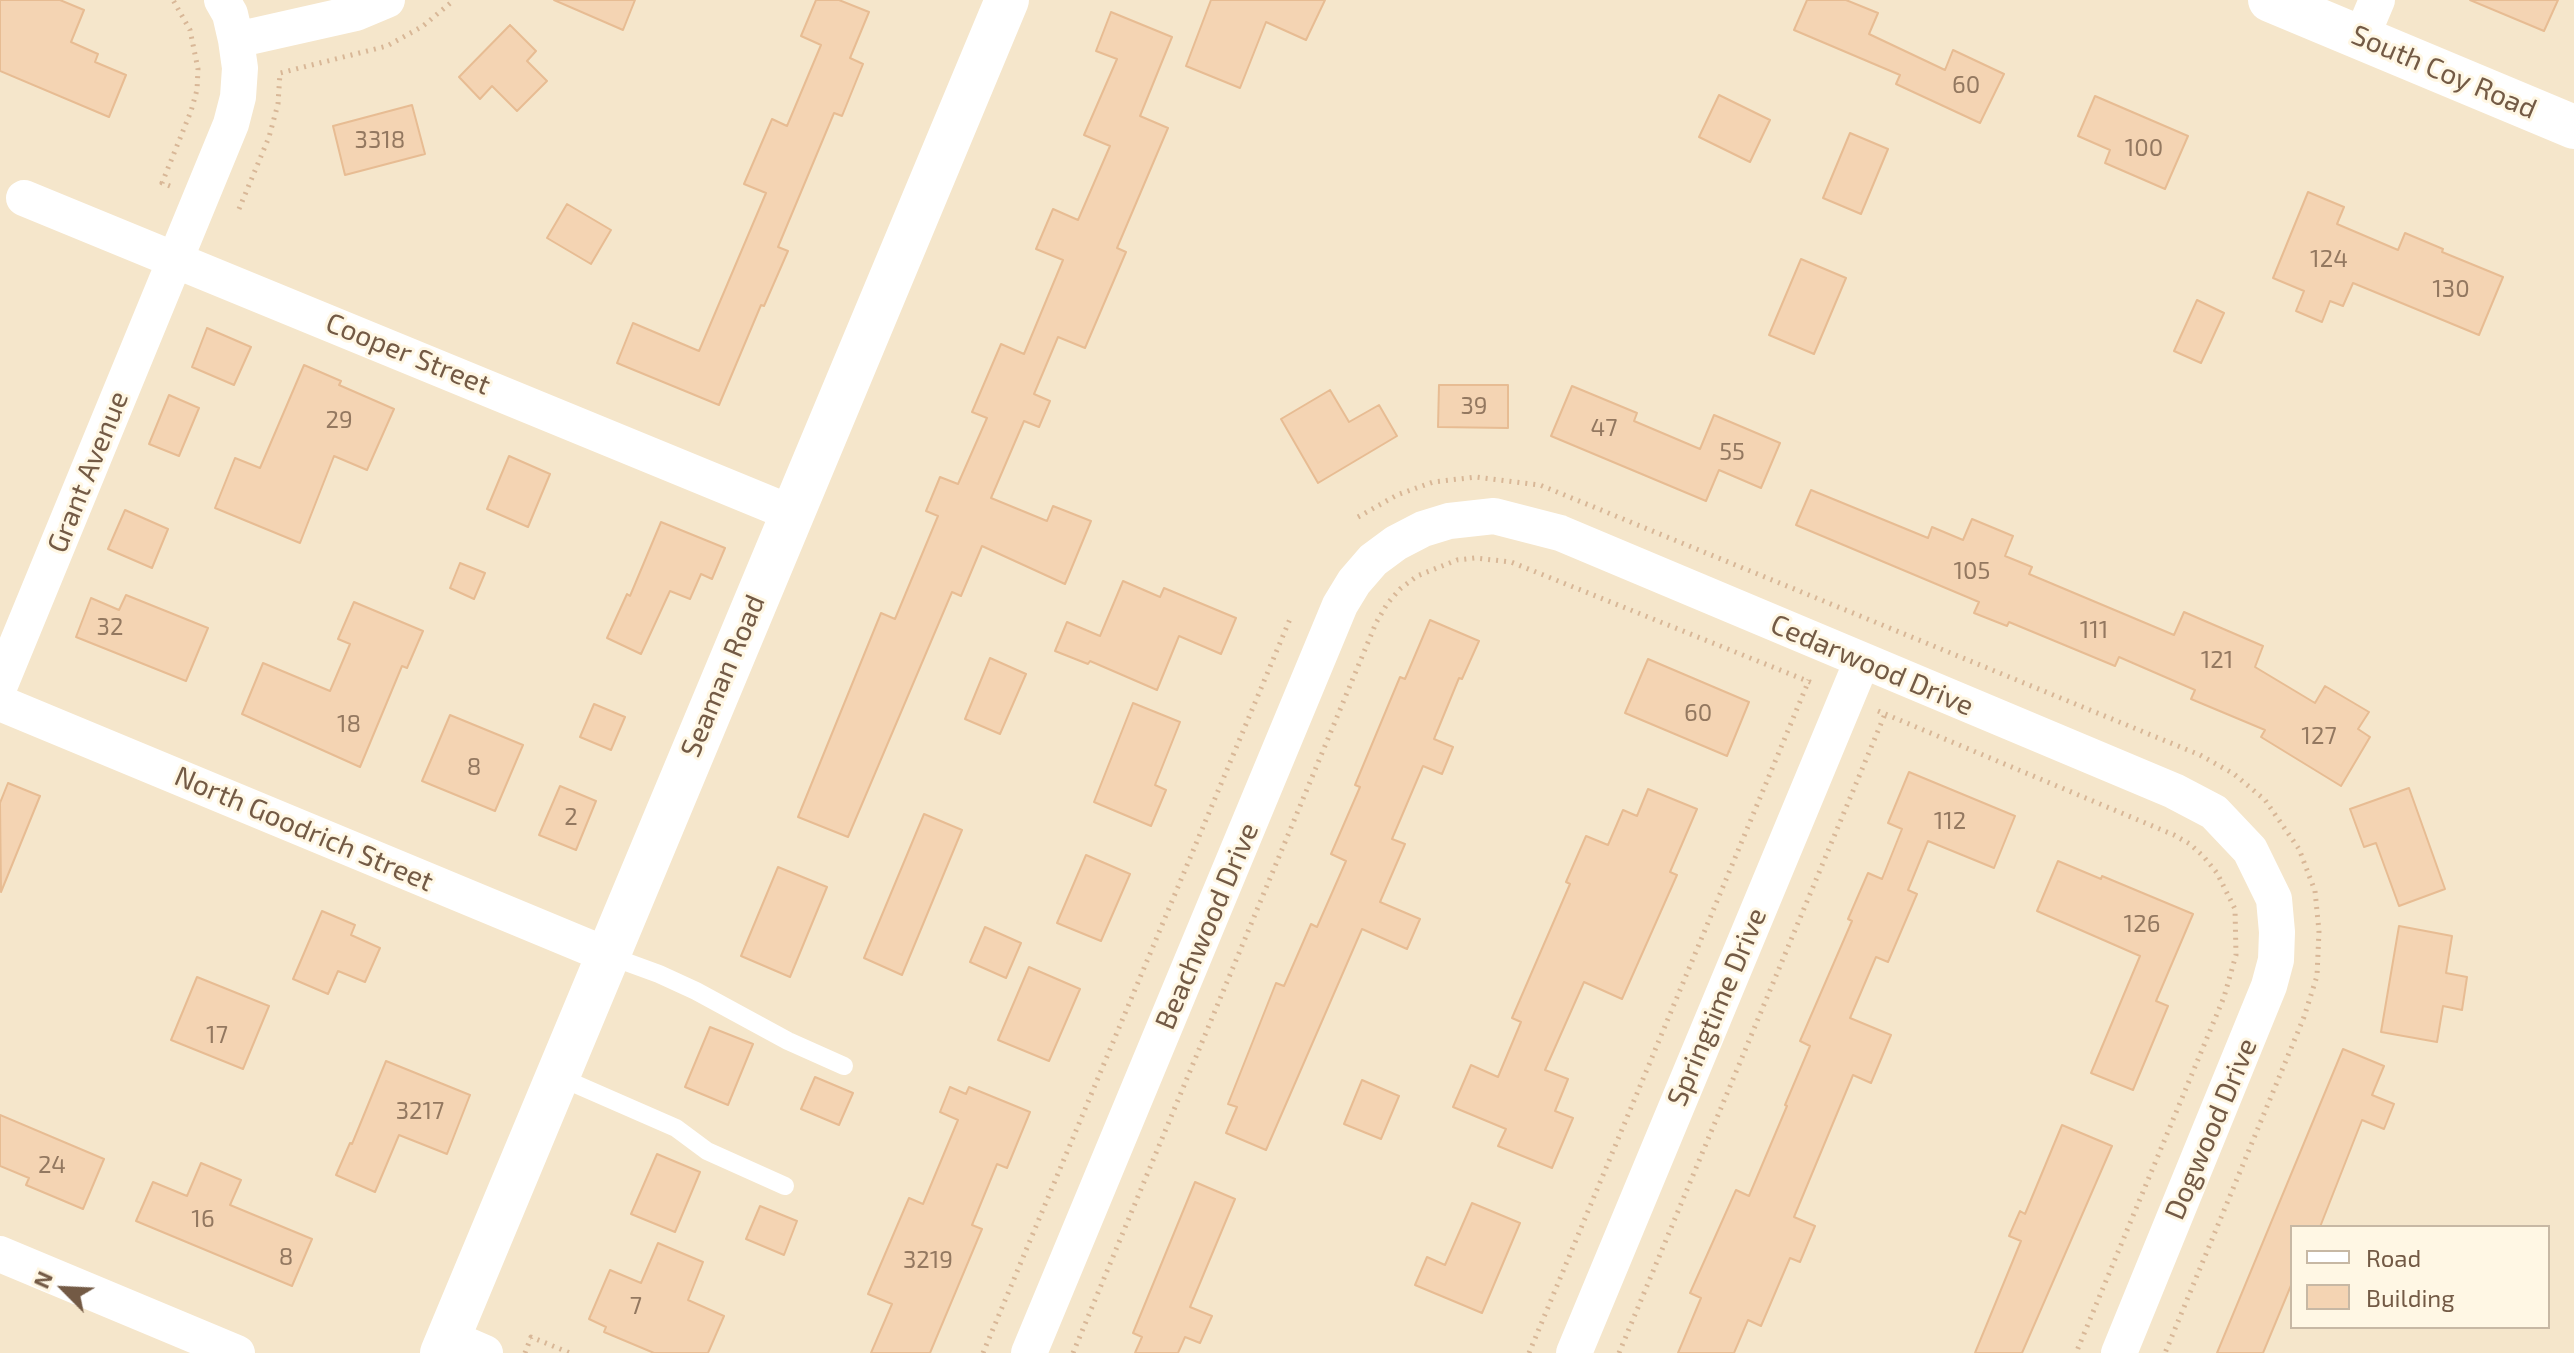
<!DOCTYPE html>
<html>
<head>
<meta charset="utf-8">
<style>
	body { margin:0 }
	#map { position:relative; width:2574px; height:1353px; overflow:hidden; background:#fdf4dd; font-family:"Exo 2",sans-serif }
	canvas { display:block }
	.legend { position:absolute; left:2290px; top:1225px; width:260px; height:104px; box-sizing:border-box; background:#fff7e4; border:2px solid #c7b8a4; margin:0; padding:10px 14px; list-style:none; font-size:24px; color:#735a45 }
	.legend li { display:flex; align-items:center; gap:16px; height:40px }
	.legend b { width:40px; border:2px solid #c7b8a4 }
	.north { position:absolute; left:24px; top:1249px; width:80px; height:80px; -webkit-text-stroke:6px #fff7e4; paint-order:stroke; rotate:294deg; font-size:22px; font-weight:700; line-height:32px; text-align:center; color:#735a45 }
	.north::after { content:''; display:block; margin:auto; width:28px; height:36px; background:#735a45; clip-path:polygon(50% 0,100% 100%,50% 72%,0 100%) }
</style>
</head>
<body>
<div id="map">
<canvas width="2574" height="1353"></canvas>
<ul class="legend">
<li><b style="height:10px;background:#fff"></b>Road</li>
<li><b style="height:22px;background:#f4d4b3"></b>Building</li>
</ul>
<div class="north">N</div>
</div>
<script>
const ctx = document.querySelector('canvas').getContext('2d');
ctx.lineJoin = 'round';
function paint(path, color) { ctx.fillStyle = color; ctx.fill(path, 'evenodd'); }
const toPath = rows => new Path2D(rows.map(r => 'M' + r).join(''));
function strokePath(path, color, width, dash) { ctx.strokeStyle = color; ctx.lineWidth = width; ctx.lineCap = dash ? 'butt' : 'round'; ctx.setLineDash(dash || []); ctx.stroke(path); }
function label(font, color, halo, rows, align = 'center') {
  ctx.font = font + ' "Exo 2",sans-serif'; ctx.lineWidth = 6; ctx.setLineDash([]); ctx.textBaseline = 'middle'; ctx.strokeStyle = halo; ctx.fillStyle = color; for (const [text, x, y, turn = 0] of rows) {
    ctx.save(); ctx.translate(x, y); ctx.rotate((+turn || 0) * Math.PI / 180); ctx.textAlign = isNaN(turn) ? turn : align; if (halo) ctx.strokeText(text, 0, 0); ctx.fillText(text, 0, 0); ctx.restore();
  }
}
const residential = toPath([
	[0,0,2574,0,2574,1353,0,1353],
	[2292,1227,2548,1227,2548,1327,2292,1327]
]);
const building = toPath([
	[0,0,60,0,84,10,71,42,98,54,95,62,126,75,109,117,0,71,0,0],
	[554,0,635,0,623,30,554,0],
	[816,0,839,0,869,12,850,58,863,64,842,116,834,113,778,247,788,251,764,306,761,305,719,405,617,363,633,323,699,351,766,193,744,184,772,119,787,126,821,45,801,36,816,0],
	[1211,0,1325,0,1306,40,1266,22,1240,88,1186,66,1211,0],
	[1807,0,1846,0,1878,13,1869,34,1945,70,1953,50,2004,74,1980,123,1896,84,1900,75,1794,30,1807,0],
	[2470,0,2558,0,2544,31,2470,0],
	[1111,12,1172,37,1140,116,1168,128,1117,248,1126,252,1085,348,1058,337,1034,394,1050,401,1039,427,1024,421,991,498,1047,521,1053,506,1091,521,1065,584,982,546,961,596,952,592,848,837,798,817,881,613,895,619,938,516,926,511,940,477,958,484,987,418,972,412,1001,344,1024,354,1063,260,1036,249,1053,209,1078,220,1110,146,1084,135,1117,59,1096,51,1111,12],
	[510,25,536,51,527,61,547,81,517,111,492,86,480,99,459,77,510,25],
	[1719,95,1770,120,1750,162,1699,137,1719,95],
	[2095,96,2188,136,2165,189,2105,163,2110,150,2078,136,2095,96],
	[412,105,425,154,345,175,333,126,412,105],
	[1850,133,1888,149,1861,214,1823,198,1850,133],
	[2308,192,2344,207,2337,224,2398,250,2405,233,2443,249,2442,252,2503,277,2479,335,2353,283,2343,306,2330,301,2322,322,2296,311,2304,291,2273,278,2308,192],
	[567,204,611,230,591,264,547,238,567,204],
	[1801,259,1846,278,1814,354,1769,335,1801,259],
	[2197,300,2224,313,2201,363,2174,351,2197,300],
	[207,328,251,347,234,385,192,367,207,328],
	[304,365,341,381,339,385,394,409,367,470,334,456,300,543,215,508,235,458,260,468,304,365],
	[1439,385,1508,385,1508,428,1438,427,1439,385],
	[1572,386,1637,413,1634,421,1700,449,1714,415,1780,443,1761,488,1719,470,1706,501,1551,436,1572,386],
	[1330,390,1349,422,1379,405,1397,436,1318,483,1281,419,1330,390],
	[169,395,199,408,179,456,149,444,169,395],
	[509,456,550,474,528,527,487,509,509,456],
	[1811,490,1928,538,1932,527,1963,540,1972,519,2013,536,2005,556,2032,567,2029,574,2174,635,2184,612,2263,646,2255,667,2315,703,2325,686,2369,712,2358,729,2370,737,2341,786,2261,737,2265,730,2191,699,2195,690,2119,657,2115,666,2009,622,2007,626,1974,613,1979,602,1796,525,1811,490],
	[125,510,168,529,152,568,108,549,125,510],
	[661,522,725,548,712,579,701,574,690,599,670,591,641,654,607,638,627,594,630,596,661,522],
	[460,563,485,573,474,599,450,588,460,563],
	[1123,581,1160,597,1164,588,1236,618,1221,654,1179,636,1157,690,1090,661,1088,664,1055,651,1067,622,1100,636,1123,581],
	[126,595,208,628,186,681,76,637,91,598,119,610,126,595],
	[354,602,423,631,407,668,402,666,360,767,242,714,263,663,330,691,350,644,338,639,354,602],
	[1430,620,1479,641,1462,679,1459,678,1434,739,1453,747,1442,774,1423,766,1392,839,1405,844,1380,902,1420,919,1407,949,1362,929,1266,1150,1226,1133,1237,1107,1228,1104,1276,983,1284,986,1311,924,1317,927,1346,861,1331,854,1360,787,1355,785,1400,677,1405,679,1430,620],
	[990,658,1026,674,1000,734,965,719,990,658],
	[1648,659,1749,702,1727,756,1625,713,1648,659],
	[1133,703,1180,722,1155,785,1166,790,1151,826,1094,802,1133,703],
	[594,704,625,717,611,750,580,737,594,704],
	[450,715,523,745,495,811,422,781,450,715],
	[1909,772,2015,816,1994,868,1928,841,1908,890,1917,894,1888,962,1876,957,1850,1018,1891,1035,1871,1083,1853,1075,1794,1217,1815,1226,1800,1262,1790,1258,1761,1326,1748,1320,1734,1353,1678,1353,1701,1298,1690,1293,1707,1255,1736,1190,1749,1196,1787,1106,1785,1105,1810,1046,1800,1041,1852,921,1848,919,1868,873,1882,879,1902,829,1888,823,1909,772],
	[8,783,40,796,1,892,0,803,8,783],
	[560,786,596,801,576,850,539,835,560,786],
	[2409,788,2445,889,2399,906,2376,843,2364,847,2350,809,2409,788],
	[1648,789,1697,809,1670,872,1677,875,1622,999,1584,982,1545,1070,1568,1079,1555,1111,1573,1118,1552,1168,1498,1146,1506,1129,1453,1107,1471,1065,1498,1077,1521,1022,1512,1018,1570,884,1566,882,1586,836,1608,845,1623,810,1637,816,1648,789],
	[924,814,962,830,902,975,864,958,924,814],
	[1086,855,1130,874,1101,941,1057,923,1086,855],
	[2058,861,2101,879,2102,876,2193,914,2156,1001,2168,1006,2133,1090,2091,1073,2140,956,2037,911,2058,861],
	[778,867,827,887,790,977,741,956,778,867],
	[322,911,355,925,351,935,380,948,365,982,338,971,328,994,293,979,322,911],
	[2399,926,2452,936,2446,973,2467,977,2462,1010,2443,1006,2437,1042,2381,1032,2399,926],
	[985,927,1021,943,1006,978,970,962,985,927],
	[1029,967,1080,989,1049,1061,998,1040,1029,967],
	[197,977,269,1006,243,1069,171,1040,197,977],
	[710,1027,753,1044,728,1105,685,1087,710,1027],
	[2343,1049,2384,1066,2372,1095,2394,1104,2384,1129,2362,1120,2320,1227,2292,1227,2292,1283,2263,1353,2217,1353,2343,1049],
	[386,1061,470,1095,447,1154,399,1135,375,1192,336,1175,350,1143,352,1144,386,1061],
	[815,1077,853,1093,839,1125,801,1109,815,1077],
	[1362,1080,1399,1096,1381,1139,1344,1124,1362,1080],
	[950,1087,966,1094,969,1087,1030,1112,1007,1168,997,1164,972,1225,982,1229,930,1353,871,1353,892,1304,868,1294,909,1198,923,1204,958,1120,940,1112,950,1087],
	[0,1115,104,1159,83,1209,26,1185,29,1178,0,1166,0,1115],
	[2062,1125,2112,1146,2022,1353,1975,1353,2021,1241,2009,1236,2020,1211,2025,1214,2062,1125],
	[657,1154,700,1172,675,1232,631,1214,657,1154],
	[201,1163,241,1180,230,1205,312,1239,292,1286,136,1221,153,1182,187,1196,201,1163],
	[1195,1182,1235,1199,1190,1307,1212,1316,1200,1343,1185,1337,1178,1353,1135,1353,1142,1337,1133,1333,1195,1182],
	[1472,1203,1520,1223,1482,1313,1415,1285,1427,1257,1445,1265,1472,1203],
	[760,1206,797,1221,784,1255,746,1239,760,1206],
	[658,1243,703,1262,688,1300,724,1316,708,1353,654,1353,604,1332,606,1327,589,1319,610,1270,641,1283,658,1243]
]);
const path = toPath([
	[170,186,162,183,191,111,197,90,198,69,190,30,173,0],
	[239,209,269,137,278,104,280,73,387,46,423,26,454,0],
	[1358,517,1397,495,1433,482,1476,477,1540,485,2200,755,2234,774,2265,800,2299,849,2315,891,2319,931,2317,976,2304,1017,2165,1353],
	[1878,711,2174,835,2190,844,2204,857,2217,873,2235,909,2236,955,2224,997,2076,1353],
	[525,1353,531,1337,570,1353],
	[983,1353,1290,619],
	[1073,1353,1376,623,1387,604,1400,589,1417,576,1457,560,1475,558,1511,562,1815,684],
	[1529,1353,1809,680],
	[1619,1353,1885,714]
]);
const service = toPath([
	[607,955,659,974,696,991,788,1041,844,1066],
	[557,1076,676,1128,707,1151,785,1186]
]);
const minor = toPath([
	[2361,38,2377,0],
	[236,40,356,13,387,0],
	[24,198,791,513],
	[0,685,231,124,238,97,240,68,236,40,230,14,222,0],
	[0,703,607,955],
	[0,1254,237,1353],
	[448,1337,485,1353],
	[1029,1353,1340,605,1354,582,1373,560,1396,543,1423,529,1449,521,1494,516,1560,533,2174,791,2214,812,2250,850,2274,899,2277,932,2276,960,2269,986,2119,1353],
	[1574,1353,1862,661]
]);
const tertiary = toPath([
	[2270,0,2574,127],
	[442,1353,1007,0]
]);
const numberNames = [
	["60",1966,85],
	["3318",380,140],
	["100",2144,148],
	["124",2329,259],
	["130",2451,289],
	["39",1474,406],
	["29",339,420],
	["47",1604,428],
	["55",1732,452],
	["105",1972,571],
	["32",110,627],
	["111",2094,630],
	["121",2217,660],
	["60",1698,713],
	["18",349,724],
	["127",2319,736],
	["8",474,767],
	["2",571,817],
	["112",1950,821],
	["126",2142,924],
	["17",217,1035],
	["3217",420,1111],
	["24",52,1165],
	["16",203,1219],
	["8",286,1257],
	["3219",928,1260],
	["7",636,1306]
];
const streetNames = [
	["South Coy Road",2444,72,23],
	["Cooper Street",408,354,22],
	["Grant Avenue",88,472,-68],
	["Cedarwood Drive",1872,665,23],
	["Seaman Road",723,676,-67],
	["North Goodrich Street",304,829,23],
	["Beachwood Drive",1207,926,-67],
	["Springtime Drive",1717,1007,-67],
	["Dogwood Drive",2211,1129,-67]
];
paint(residential, '#f5e6cb');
paint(building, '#f4d4b3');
strokePath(building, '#e7bc93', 2);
strokePath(path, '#d8b797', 5, [2, 6]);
strokePath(service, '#fff', 18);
strokePath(minor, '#fff', 36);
strokePath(tertiary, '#fff', 44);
label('24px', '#937860', null, numberNames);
label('28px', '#735a45', '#fff7e4', streetNames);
</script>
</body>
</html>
